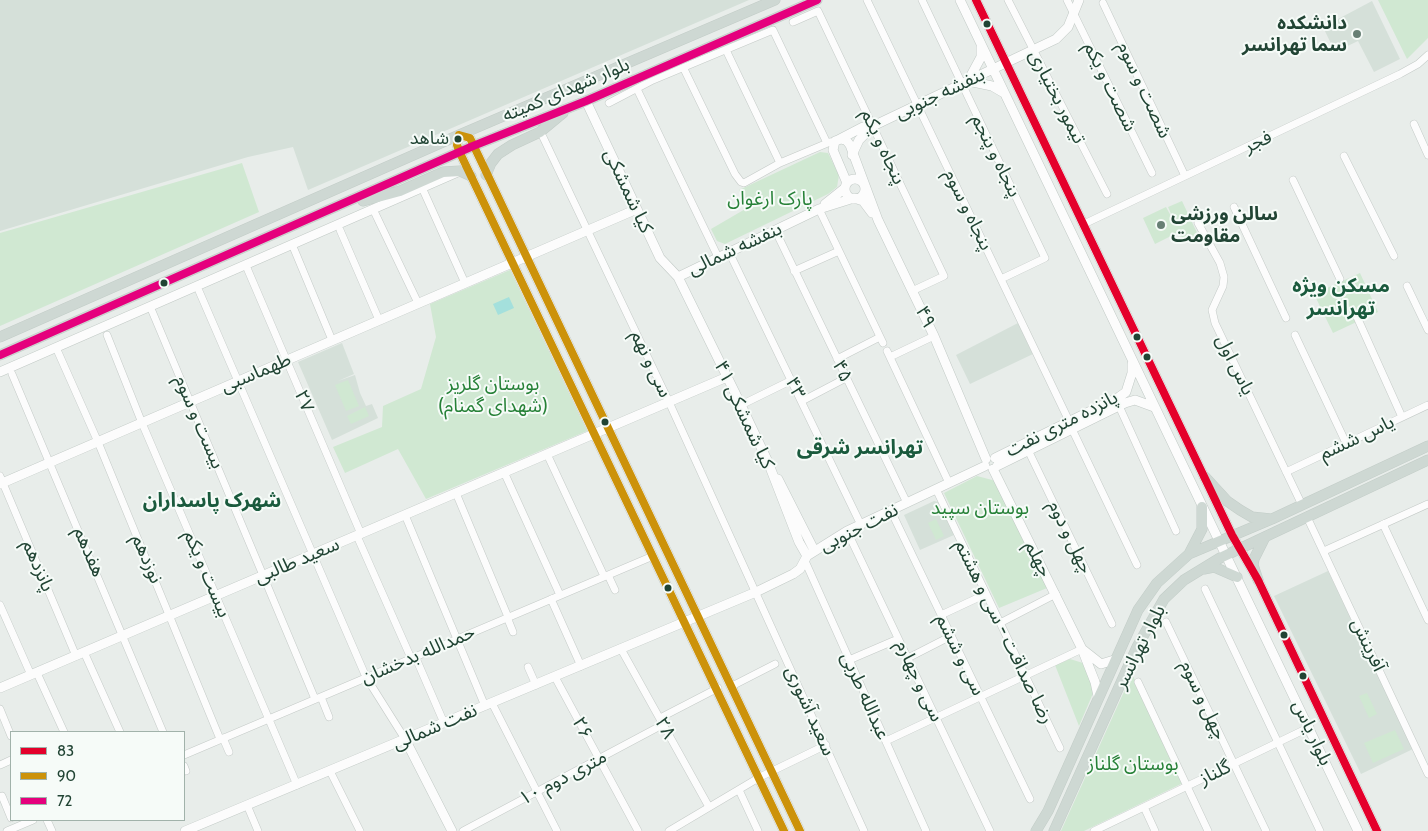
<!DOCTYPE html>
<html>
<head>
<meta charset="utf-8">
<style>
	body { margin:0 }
	#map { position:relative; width:1428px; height:831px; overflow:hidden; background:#e8edea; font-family:Cabin,sans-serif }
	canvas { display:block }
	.legend { position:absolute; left:10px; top:731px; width:175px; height:90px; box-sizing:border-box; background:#f6fbf8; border:1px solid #a1b2aa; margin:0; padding:6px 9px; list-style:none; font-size:15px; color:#214434 }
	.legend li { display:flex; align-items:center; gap:10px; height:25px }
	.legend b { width:25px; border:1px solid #a1b2aa }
</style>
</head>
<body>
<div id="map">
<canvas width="1428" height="831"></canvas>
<ul class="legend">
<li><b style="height:6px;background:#e4002b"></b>83</li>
<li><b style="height:6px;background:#cc920a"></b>90</li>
<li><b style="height:6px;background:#e5007d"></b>72</li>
</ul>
</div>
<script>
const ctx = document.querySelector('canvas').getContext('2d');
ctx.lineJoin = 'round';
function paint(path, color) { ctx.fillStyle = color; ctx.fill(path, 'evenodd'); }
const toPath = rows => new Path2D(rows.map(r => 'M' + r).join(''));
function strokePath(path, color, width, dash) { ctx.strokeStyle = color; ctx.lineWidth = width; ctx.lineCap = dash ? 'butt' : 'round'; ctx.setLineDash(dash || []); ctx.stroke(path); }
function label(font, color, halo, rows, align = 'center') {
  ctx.font = font + ' Cabin,"Noto Sans Arabic",sans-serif'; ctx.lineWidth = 4; ctx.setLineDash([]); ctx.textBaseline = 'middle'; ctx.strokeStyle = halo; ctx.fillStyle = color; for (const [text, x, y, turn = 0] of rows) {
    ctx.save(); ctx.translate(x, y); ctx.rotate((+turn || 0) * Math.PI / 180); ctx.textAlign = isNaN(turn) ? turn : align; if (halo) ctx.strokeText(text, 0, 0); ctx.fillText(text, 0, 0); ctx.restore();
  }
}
const built = toPath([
	[0,0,749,0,308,190,293,147,248,157,0,231],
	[1372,1,1400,59,1374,72,1358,41,1335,52,1323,27],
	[1018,323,1033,354,970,384,956,355],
	[342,343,354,374,338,381,355,375,360,393,366,406,372,404,378,418,332,440,298,362],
	[934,501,938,502,954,535,920,550,904,515],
	[1328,571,1413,749,1361,774,1274,596]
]);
const green = toPath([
	[1378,0,1428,0,1428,38,1407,59],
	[820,152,828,153,839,175,837,187,828,194,725,244,717,241,711,229,747,208,739,190],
	[242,163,259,212,0,326,0,233],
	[1182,201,1199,237,1185,243,1179,232,1155,244,1143,218,1166,207,1177,227,1168,207],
	[510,270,587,431,426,499,398,449,345,473,333,447,382,427,383,406,421,389,436,337,430,304],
	[1360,273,1378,312,1333,333,1314,294],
	[348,380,359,406,346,411,335,385],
	[365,407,369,416,351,424,347,416],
	[977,476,996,481,1047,588,999,608,944,493],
	[936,519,944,536,936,540,928,523],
	[1070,659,1083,663,1093,682,1094,691,1079,726,1055,665],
	[1132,674,1185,782,1084,831,1061,831],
	[1367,693,1377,714,1369,718,1359,696],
	[1395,730,1404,749,1373,763,1364,743]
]);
const water = toPath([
	[509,297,514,308,498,315,493,304]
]);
const street = toPath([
	[867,0,1069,421],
	[922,0,1045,258,1001,279],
	[1008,0,1107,194],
	[1067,0,1152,173],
	[1103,3,1185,176],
	[793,22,818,11,944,276,912,291],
	[726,50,780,163],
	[684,69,735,174,741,182,744,183,780,163,830,142],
	[637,89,718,257],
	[609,103,653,80,773,30,827,143],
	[1414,124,1428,155],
	[543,137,669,402,864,831],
	[1344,156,1394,256],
	[1293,180,1340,279],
	[424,192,465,283],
	[1234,207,1286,318],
	[373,209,418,303],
	[819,209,883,343],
	[1198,223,1220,263,1224,277,1223,286,1212,310,1215,323,1302,505],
	[1084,224,1400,74,1418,64,1428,55],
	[340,230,379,320],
	[779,238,907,503],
	[294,249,332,340],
	[729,252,861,525],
	[247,268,361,534],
	[794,271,839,251],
	[1407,286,1428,330],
	[199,291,366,677,405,739],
	[152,311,315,699],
	[1357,317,1402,417],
	[107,335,142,423,297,785],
	[1295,335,1346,443],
	[887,351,949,483],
	[58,352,98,442,220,739],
	[890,357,934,336],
	[837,359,880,337],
	[12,374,163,732],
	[802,401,846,378],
	[741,405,792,380],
	[1119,406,1176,531],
	[1072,429,1137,565],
	[1028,450,1112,624],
	[547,454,604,576],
	[504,472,560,595],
	[1286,472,1428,405],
	[0,476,76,656],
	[936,489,1060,748],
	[456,493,508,617],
	[891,511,1030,799],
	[405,515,485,706],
	[1307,517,1428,774],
	[1383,524,1428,620],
	[847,531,990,831],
	[357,536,411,658],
	[1324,551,1428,504],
	[805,561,926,831],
	[608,575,615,590],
	[1205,589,1320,831],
	[551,599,581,666],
	[0,605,31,675],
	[941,615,986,594],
	[507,617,513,632],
	[1166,622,1266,831],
	[1000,623,1056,594],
	[621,649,709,807],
	[84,652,120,732],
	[415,656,444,723],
	[908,658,951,636],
	[849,660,898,639],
	[528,667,536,685],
	[37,673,64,732],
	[555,677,638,831],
	[1138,682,1208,831],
	[732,686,775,664],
	[321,697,329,717],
	[492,703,557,831],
	[0,709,11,736],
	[660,718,718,688],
	[223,738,229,752],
	[886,741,1082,649],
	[184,755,653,556],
	[0,765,11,760],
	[184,766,186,771],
	[330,771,360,831],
	[739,790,758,831],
	[2,796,11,818],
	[247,805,258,831],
	[1144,807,1155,831],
	[47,820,52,831],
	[7,831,33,820],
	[463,831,664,724],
	[669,831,760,777,826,745],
	[1094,831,1310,727]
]);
const secondary = toPath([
	[960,0,1358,831],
	[976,0,1232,535,1258,580,1377,831],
	[981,47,981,57,968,81,992,86,1004,93],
	[586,101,660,258,678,277,741,405,768,462,799,542,807,556],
	[838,140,863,127,873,126,1056,39,1068,27,1079,0],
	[852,155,859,140,873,126],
	'845 189a10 10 0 1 1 20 0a10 10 0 1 1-20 0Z',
	[847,183,833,150,835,141,841,139,846,140,850,145,878,220,934,336,986,459],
	[825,204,845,188],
	[678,277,819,209,854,198,863,201,872,213],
	[0,372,458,172],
	[995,458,1119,397,1126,392,1132,373,1132,364],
	[997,466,1125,403,1135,400,1154,407],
	[993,469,1082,649,1095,682,1098,696],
	[778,479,814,550],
	[0,484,637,209],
	[1082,649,1101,664,1114,660],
	[0,688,727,377],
	[405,739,452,831],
	[185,831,756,592,793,574,800,569,807,556,847,531,985,466],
	[784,831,460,153,457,145,459,135,470,138,800,831]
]);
const primary = toPath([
	[486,175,491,163,498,154,512,145,540,132,563,113],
	[363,201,400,191,443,172,460,171,471,176],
	[0,337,459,135,775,0],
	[0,355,473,146,586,101,817,0],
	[1205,477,1227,501,1240,510,1252,517,1271,519],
	[1189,554,1272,519,1428,446],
	[1204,569,1214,567,1237,577],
	[1258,580,1253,565,1254,559,1265,537],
	[1036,831,1048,811,1138,610,1157,583,1189,554,1202,529,1202,507],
	[1054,831,1137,647,1164,599,1184,580,1220,558,1428,460]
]);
const bus1 = toPath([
	[976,0,1232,535,1258,580,1377,831]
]);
const bus2 = toPath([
	[784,831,460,153,457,145,459,135,470,138,800,831]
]);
const bus3 = toPath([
	[0,355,473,146,586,101,817,0]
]);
const markers = [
	[987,24,4.5,"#214434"],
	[1357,34,5,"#677f74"],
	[458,139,4.5,"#214434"],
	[1161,225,5,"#677f74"],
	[164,283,4.5,"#214434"],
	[1137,337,4.5,"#214434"],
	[1147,357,4.5,"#214434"],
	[605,422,4.5,"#214434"],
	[668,588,4.5,"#214434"],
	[1284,635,4.5,"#214434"],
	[1303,676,4.5,"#214434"]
];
const busNames = [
	["شاهد",449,139]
];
const poiNames = [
	["دانشکده",1347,23],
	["سما تهرانسر",1347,45],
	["سالن ورزشی",1171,214,"left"],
	["مقاومت",1171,236,"left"]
];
const streetNames = [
	["شصت و یکم",1110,87,64],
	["بلوار شهدای کمیته",566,90,-23],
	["شصت و سوم",1144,90,65],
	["بنفشه جنوبی",940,94,-25],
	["تیمور بختیاری",1057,97,63],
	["فجر",1258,142,-25],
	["پنجاه و یکم",883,147,65],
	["پنجاه و پنجم",996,156,64],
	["کیا شمشکی",628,191,65],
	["پنجاه و سوم",968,210,64],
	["بنفشه شمالی",735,249,-25],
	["۴۹",925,317,64],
	["سی و نهم",651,364,65],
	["یاس اول",1235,365,64],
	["۴۵",842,371,64],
	["طهماسبی",256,373,-23],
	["۴۳",795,388,64],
	["۲۷",304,401,67],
	["۴۱ کیا شمشکی",744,415,65],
	["بیست و سوم",199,422,67],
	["پانزده متری نفت",1062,424,-27],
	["یاس ششم",1357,438,-25],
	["نفت جنوبی",859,528,-27],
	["چهل و دوم",1070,537,64],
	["هفدهم",89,552,67],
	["نوزدهم",147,559,67],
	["چهلم",1038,559,63],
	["سعید طالبی",297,561,-23],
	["پانزدهم",38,566,67],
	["بیست و یکم",207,574,67],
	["رضا صداقت - سی و هشتم",1004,632,64],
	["آفرینش",1368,645,65],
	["بلوار تهرانسر",1140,647,-63],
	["حمدالله بدخشان",418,655,-23],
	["سی و ششم",960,655,64],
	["سی و چهارم",919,681,65],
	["عبدالله طربی",865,696,66],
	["چهل و سوم",1203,700,65],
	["سعید آشوری",810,711,66],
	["نفت شمالی",435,727,-23],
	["۲۶",582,728,62],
	["۲۸",665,728,61],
	["بلوار یاس",1312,733,65],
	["گلناز",1215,773,-26],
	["۱۰ متری دوم",563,778,-28]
];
const parkNames = [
	["پارک ارغوان",770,199],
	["بوستان گلریز",493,384],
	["(شهدای گمنام)",493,406],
	["بوستان سپید",980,508],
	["بوستان گلناز",1133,764]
];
const neighbourhoodNames = [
	["مسکن ویژه",1341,286],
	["تهرانسر",1341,309],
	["تهرانسر شرقی",860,448],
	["شهرک پاسداران",212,501]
];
paint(built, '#d5e0d9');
paint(green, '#d0e8d2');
paint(water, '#a4e0dc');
strokePath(street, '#c4cac7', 8);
strokePath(secondary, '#c1c9c5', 10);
strokePath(primary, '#c2ccc7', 11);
strokePath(street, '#fcfcfc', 7);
strokePath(secondary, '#fcfcfc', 9);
strokePath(primary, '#ced8d3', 10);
strokePath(bus1, '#e4002b', 8);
strokePath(bus2, '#cc920a', 8);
strokePath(bus3, '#e5007d', 8);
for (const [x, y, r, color] of markers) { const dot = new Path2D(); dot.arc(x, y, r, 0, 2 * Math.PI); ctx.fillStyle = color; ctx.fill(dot); strokePath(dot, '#f6fbf8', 2); }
label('18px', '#214434', '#f6fbf8', busNames, 'right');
label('bold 19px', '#214434', '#f6fbf8', poiNames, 'right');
label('19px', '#214434', '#f6fbf8', streetNames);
label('19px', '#268137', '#f6fbf8', parkNames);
label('bold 20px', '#1a5a3d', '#f6fbf8', neighbourhoodNames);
</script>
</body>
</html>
